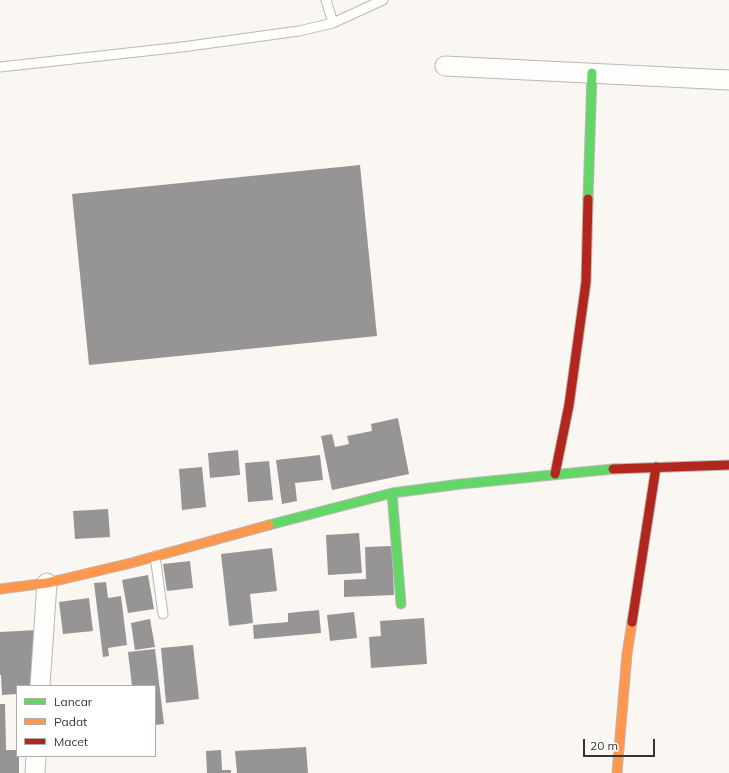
<!DOCTYPE html>
<html>
<head>
<meta charset="utf-8">
<style>
	body { margin:0 }
	#map { position:relative; width:729px; height:773px; overflow:hidden; background:#faf6f2; font-family:Mulish,sans-serif }
	canvas { display:block }
	.legend { position:absolute; left:16px; top:685px; width:140px; height:72px; box-sizing:border-box; background:#fff; border:1px solid #afadac; margin:0; padding:5px 7px; list-style:none; font-size:12px; color:#37332f }
	.legend li { display:flex; align-items:center; gap:8px; height:20px }
	.legend b { width:20px; border:1px solid #afadac }
	.scale { position:absolute; left:583px; top:739px; width:72px; height:18px; box-sizing:border-box; border:2px solid #37332f; border-top:0; padding-left:5px; font-size:12px; line-height:14px; white-space:nowrap; color:#37332f; -webkit-text-stroke:3px #fff; paint-order:stroke }
</style>
</head>
<body>
<div id="map">
<canvas width="729" height="773"></canvas>
<ul class="legend">
<li><b style="height:5px;background:#63d668"></b>Lancar</li>
<li><b style="height:5px;background:#ff974d"></b>Padat</li>
<li><b style="height:5px;background:#b3261e"></b>Macet</li>
</ul>
<div class="scale">20 m</div>
</div>
<script>
const ctx = document.querySelector('canvas').getContext('2d');
ctx.lineJoin = 'round';
function paint(path, color) { ctx.fillStyle = color; ctx.fill(path, 'evenodd'); }
const toPath = rows => new Path2D(rows.map(r => 'M' + r).join(''));
function strokePath(path, color, width, dash) { ctx.strokeStyle = color; ctx.lineWidth = width; ctx.lineCap = dash ? 'butt' : 'round'; ctx.setLineDash(dash || []); ctx.stroke(path); }
const building = toPath([
	[360,165,377,336,89,365,72,194],
	[398,418,409,474,332,490,321,436,332,434,335,447,349,444,347,436,372,431,371,424],
	[238,450,240,475,210,478,208,453],
	[320,455,323,480,295,483,297,501,282,504,276,460],
	[269,461,273,500,248,502,245,463],
	[202,467,206,507,182,510,179,469],
	[108,509,110,537,75,539,73,511],
	[359,533,362,573,328,575,326,535],
	[392,546,394,595,344,597,344,580,366,579,365,547],
	[272,548,277,591,250,594,253,623,229,626,221,554],
	[190,561,193,588,167,591,163,564],
	[148,575,154,609,128,613,122,580],
	[106,582,108,598,121,596,127,645,108,648,109,656,103,657,94,583],
	[89,598,93,631,63,634,59,602],
	[319,610,321,633,254,639,253,625,288,622,288,613],
	[354,612,357,638,330,641,327,615],
	[424,618,427,664,371,668,369,637,381,636,380,621],
	[150,619,155,647,135,650,131,623],
	[38,630,34,686,17,686,17,694,2,695,1,675,0,675,0,632],
	[193,645,199,699,166,703,161,648],
	[155,649,164,724,155,725,155,686,132,686,128,652],
	[0,704,5,704,6,750,17,750,17,756,19,756,19,773,0,773],
	[306,747,308,773,237,773,235,751],
	[221,750,222,770,231,770,231,773,207,773,206,751]
]);
const lane = toPath([
	[326,0,333,23],
	[0,67,182,47,299,31,333,23,383,0],
	[155,556,163,614]
]);
const street = toPath([
	[445,66,729,80],
	[40,686,47,583],
	[35,773,36,756]
]);
const fast = toPath([
	[588,199,592,73],
	[392,493,401,604],
	[269,525,392,493,461,484,613,469]
]);
const slow = toPath([
	[0,589,47,583,131,563,269,525],
	[617,773,627,654,632,622]
]);
const jam = toPath([
	[613,469,729,465],
	[555,474,569,405,586,282,588,199],
	[632,622,656,467]
]);
paint(building, '#969494');
strokePath(lane, '#bbb7b4', 11);
strokePath(street, '#bbb7b4', 21);
strokePath(fast, '#bbb7b4', 11);
strokePath(slow, '#bbb7b4', 11);
strokePath(jam, '#bbb7b4', 11);
strokePath(lane, '#fefefd', 9);
strokePath(street, '#fefefd', 19);
strokePath(fast, '#63d668', 9);
strokePath(slow, '#ff974d', 9);
strokePath(jam, '#b3261e', 9);
</script>
</body>
</html>
